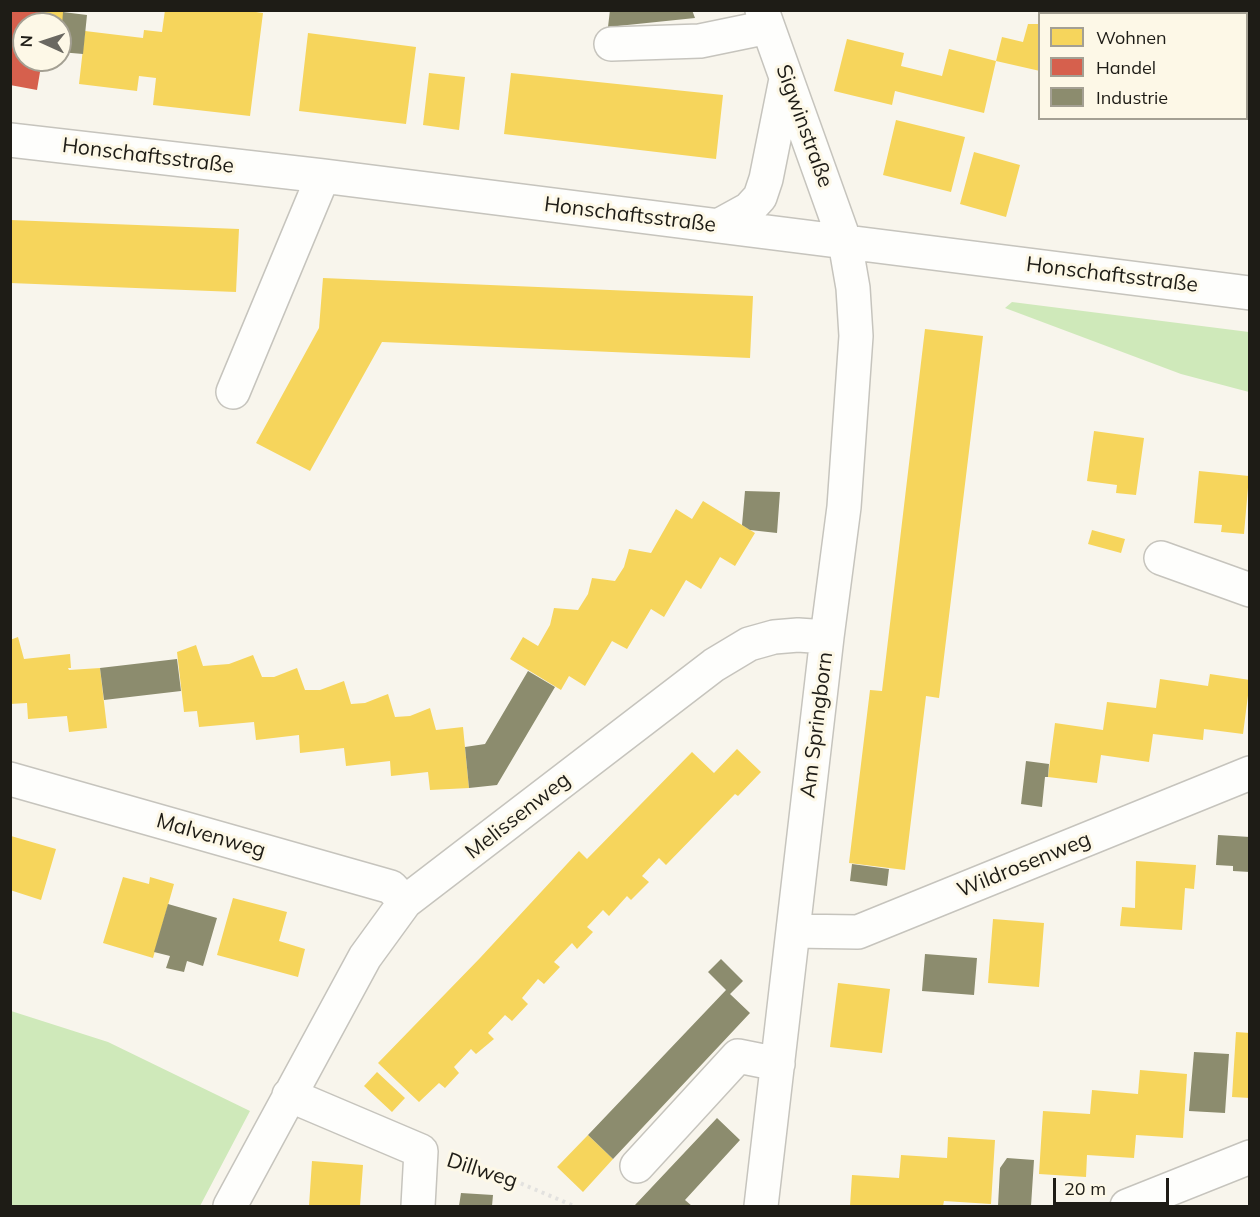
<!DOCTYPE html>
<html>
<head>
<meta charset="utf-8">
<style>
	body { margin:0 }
	#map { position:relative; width:1260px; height:1217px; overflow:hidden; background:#f8f5ec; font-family:Mulish,sans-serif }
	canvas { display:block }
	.frame { position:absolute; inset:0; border:12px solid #1e1c16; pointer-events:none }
	.legend { position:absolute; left:1038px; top:12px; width:210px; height:108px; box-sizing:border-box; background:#fdf8e7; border:2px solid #a4a093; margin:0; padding:8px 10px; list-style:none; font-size:18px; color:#1e1c16 }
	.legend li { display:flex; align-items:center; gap:12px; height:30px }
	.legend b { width:30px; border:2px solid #a4a093 }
	.north { position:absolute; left:12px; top:12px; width:60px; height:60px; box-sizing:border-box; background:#fdf8e7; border:2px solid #a4a093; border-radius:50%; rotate:273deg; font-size:16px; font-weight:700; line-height:24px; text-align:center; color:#1e1c16 }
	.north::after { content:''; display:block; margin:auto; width:21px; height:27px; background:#6a6861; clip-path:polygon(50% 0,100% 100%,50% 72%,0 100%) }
	.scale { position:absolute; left:1053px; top:1178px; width:116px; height:27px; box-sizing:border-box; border:3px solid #1e1c16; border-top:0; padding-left:8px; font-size:18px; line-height:21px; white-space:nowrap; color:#1e1c16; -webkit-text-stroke:4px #fdf8e7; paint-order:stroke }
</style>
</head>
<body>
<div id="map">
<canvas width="1260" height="1217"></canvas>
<div class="frame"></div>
<ul class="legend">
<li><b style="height:16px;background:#f6d55c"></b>Wohnen</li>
<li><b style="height:16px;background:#d6604d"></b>Handel</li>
<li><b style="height:16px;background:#8c8c6e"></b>Industrie</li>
</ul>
<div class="north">N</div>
<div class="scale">20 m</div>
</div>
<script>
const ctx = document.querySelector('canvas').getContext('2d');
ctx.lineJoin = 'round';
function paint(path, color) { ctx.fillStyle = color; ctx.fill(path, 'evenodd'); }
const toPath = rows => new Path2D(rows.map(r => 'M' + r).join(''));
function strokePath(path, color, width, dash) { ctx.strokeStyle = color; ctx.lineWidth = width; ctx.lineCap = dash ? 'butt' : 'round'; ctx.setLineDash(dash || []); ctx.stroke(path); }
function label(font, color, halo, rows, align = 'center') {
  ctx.font = font + ' Mulish,sans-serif'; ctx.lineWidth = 6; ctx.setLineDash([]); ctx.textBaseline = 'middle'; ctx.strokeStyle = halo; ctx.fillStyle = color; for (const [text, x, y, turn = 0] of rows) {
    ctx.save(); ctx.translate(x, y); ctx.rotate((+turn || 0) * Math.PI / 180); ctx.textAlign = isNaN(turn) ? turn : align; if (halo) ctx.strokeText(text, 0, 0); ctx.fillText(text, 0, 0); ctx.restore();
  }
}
const green = toPath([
	[1012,302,1249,332,1249,392,1181,374,1005,308],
	[11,1011,108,1042,250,1111,200,1206,11,1206]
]);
const homes = toPath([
	[43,10,64,10,62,30,60,24,41,24],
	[165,10,242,10,263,13,250,116,153,105,156,78,139,76,137,91,79,84,85,31,143,38,144,30,162,32],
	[1236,10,1250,10,1250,45,1246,45,1246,14,1236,14],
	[1028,24,1040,24,1040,71,996,61,1002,37,1023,42],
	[308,33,416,47,406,124,299,111],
	[847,39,904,53,901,66,942,76,949,49,996,61,984,113,895,91,892,105,834,91],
	[429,73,465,77,459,130,423,125],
	[511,73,723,95,716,159,504,134],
	[896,120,965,137,951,192,883,175],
	[974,152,1020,165,1006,217,960,204],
	[10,220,239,229,236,292,10,283],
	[323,278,753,296,750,358,382,342,310,471,256,443,319,328],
	[925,329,983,336,939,698,926,696,905,870,849,863,870,690,882,691],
	[1094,431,1144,438,1136,495,1116,493,1117,485,1087,481],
	[1199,471,1249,476,1244,534,1221,532,1222,525,1194,523],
	[703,501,755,533,735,566,720,557,701,589,686,580,664,617,651,609,627,649,612,641,585,686,569,676,561,690,510,659,523,637,538,646,550,625,554,608,578,610,588,594,592,578,615,581,624,567,629,549,651,553,676,509,692,519],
	[1092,530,1125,539,1121,553,1088,544],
	[18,637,24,659,70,654,71,668,68,668,69,670,100,668,107,728,69,732,67,716,28,719,27,703,10,704,10,640],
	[196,645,203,666,229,664,253,655,262,677,274,677,297,668,305,690,320,690,344,681,351,704,365,703,388,694,395,717,410,716,430,708,436,730,463,727,469,788,430,790,428,772,391,776,390,761,346,766,344,748,300,753,299,735,256,740,254,722,199,727,197,711,184,712,177,652],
	[1210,674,1250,680,1243,734,1204,729,1203,740,1153,734,1149,762,1101,755,1097,783,1048,777,1055,723,1103,730,1107,702,1156,708,1160,679,1208,686],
	[737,749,761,772,738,796,735,794,666,865,659,858,642,876,649,882,631,900,627,896,609,916,603,910,587,927,593,932,577,949,572,943,554,962,560,967,544,984,538,979,522,998,528,1004,512,1021,505,1015,488,1033,494,1039,476,1054,471,1049,454,1067,459,1073,445,1088,439,1083,419,1102,378,1063,480,958,579,851,587,859,692,752,714,773],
	[11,836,56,849,41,900,10,890],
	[1136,861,1196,865,1194,889,1185,888,1182,930,1120,926,1122,907,1135,908],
	[123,877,149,884,150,877,174,884,153,958,103,943],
	[233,898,287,912,279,941,305,949,298,977,217,955],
	[993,919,1044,923,1039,987,988,983],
	[838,983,890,989,882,1053,830,1047],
	[1236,1032,1250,1033,1250,1098,1232,1097],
	[1140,1070,1187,1074,1183,1138,1136,1135,1134,1158,1087,1155,1086,1177,1039,1174,1043,1111,1090,1114,1092,1090,1138,1094],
	[377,1072,405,1098,392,1112,364,1086],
	[588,1135,613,1159,583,1192,557,1167],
	[948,1137,995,1140,991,1204,944,1201,943,1206,850,1206,852,1175,899,1178,901,1155,947,1158],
	[312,1161,363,1165,360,1206,309,1206]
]);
const shops = toPath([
	[10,10,43,10,41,24,24,24,24,60,42,60,37,90,10,85]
]);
const industry = toPath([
	[610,10,692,10,695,18,608,27],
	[63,12,87,15,83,54,60,52],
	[745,491,780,492,777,533,750,530,742,525],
	[177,659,181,691,104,700,100,668],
	[528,671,555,687,497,785,469,788,465,747,485,744],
	[1026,761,1049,764,1048,777,1045,777,1042,807,1021,804],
	[1218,835,1250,837,1250,872,1233,871,1233,866,1216,865],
	[852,864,889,869,887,886,850,881],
	[168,904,217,918,203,966,187,961,184,972,166,968,170,956,154,952],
	[925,954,977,958,974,995,922,991],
	[721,959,743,981,730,994,750,1013,613,1159,588,1135,726,990,708,972],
	[1194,1052,1229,1054,1225,1113,1189,1111],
	[717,1118,740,1140,685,1200,692,1206,635,1205],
	[1007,1158,1034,1160,1031,1206,998,1206,1000,1168],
	[461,1193,493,1195,492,1206,459,1206]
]);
const path = toPath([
	[457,1162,501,1175,574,1206]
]);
const minor = toPath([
	[1178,10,1179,14],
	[611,44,700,41,768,27],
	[1246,81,1250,86],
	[10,140,323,176,1250,293],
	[718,226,749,209,760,197,766,179,786,79],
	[233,392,323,176],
	[1161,558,1250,590],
	[10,779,391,887,405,902],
	[793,931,858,932,1250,773],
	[289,1095,421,1151,418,1206],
	[637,1166,738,1056,778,1064],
	[230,1206,365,957,405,902,714,665,749,644,774,637,798,635,827,637],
	[761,1206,827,637,844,507,856,336,853,288,845,242,762,10],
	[1127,1206,1250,1157]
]);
const streetNames = [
	["Sigwinstraße",804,126,70],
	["Honschaftsstraße",148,156,7],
	["Honschaftsstraße",630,215,7],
	["Honschaftsstraße",1112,275,7],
	["Am Springborn",817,725,-83],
	["Melissenweg",518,816,-38],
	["Malvenweg",211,836,16],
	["Wildrosenweg",1024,865,-22],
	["Dillweg",482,1171,18]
];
paint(green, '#cfe9ba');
paint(homes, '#f6d55c');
paint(shops, '#d6604d');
paint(industry, '#8c8c6e');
strokePath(minor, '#c6c4bd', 36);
strokePath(path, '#e3e2df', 4, [3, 4.5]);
strokePath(minor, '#fefefc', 33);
label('21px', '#1e1c16', '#fdf8e7', streetNames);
</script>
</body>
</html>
